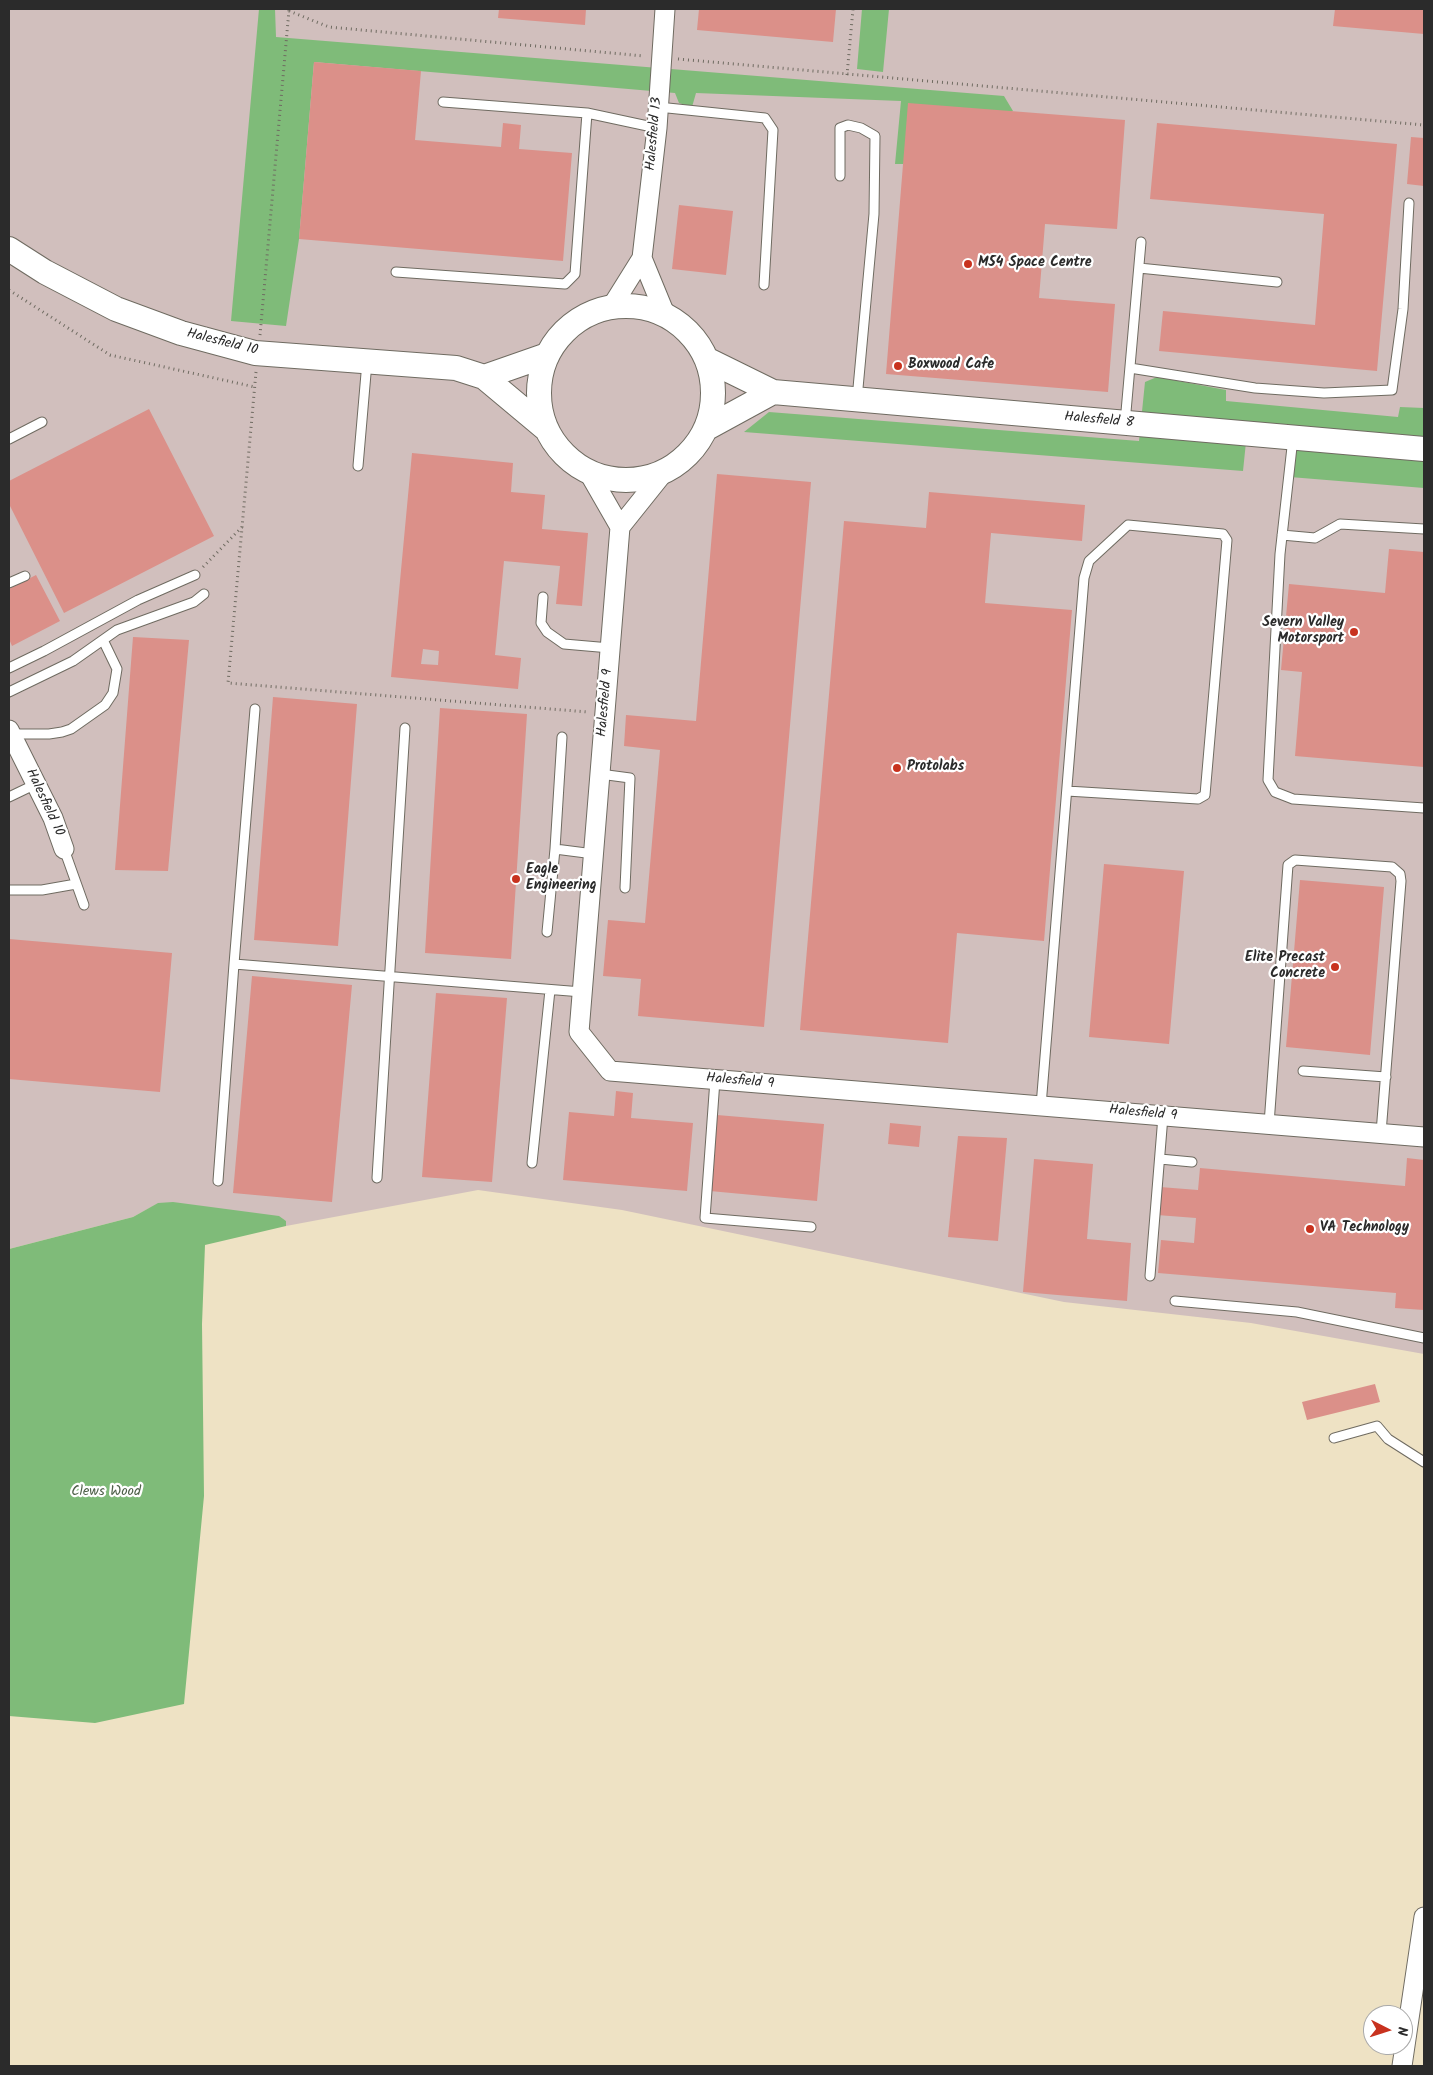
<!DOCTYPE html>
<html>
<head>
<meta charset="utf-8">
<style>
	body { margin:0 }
	#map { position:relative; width:1433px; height:2075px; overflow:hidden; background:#eee2c4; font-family:Kalam,sans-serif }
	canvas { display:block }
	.frame { position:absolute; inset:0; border:10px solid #2b2b2b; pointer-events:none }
	.north { position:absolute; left:1363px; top:2005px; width:50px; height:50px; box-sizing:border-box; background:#fff; border:1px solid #aaa; border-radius:50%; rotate:95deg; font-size:14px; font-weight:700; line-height:20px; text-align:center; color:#2b2b2b }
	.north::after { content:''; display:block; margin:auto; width:18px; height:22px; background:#c8321e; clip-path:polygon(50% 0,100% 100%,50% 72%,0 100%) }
</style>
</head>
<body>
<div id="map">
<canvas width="1433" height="2075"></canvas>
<div class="frame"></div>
<div class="north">N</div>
</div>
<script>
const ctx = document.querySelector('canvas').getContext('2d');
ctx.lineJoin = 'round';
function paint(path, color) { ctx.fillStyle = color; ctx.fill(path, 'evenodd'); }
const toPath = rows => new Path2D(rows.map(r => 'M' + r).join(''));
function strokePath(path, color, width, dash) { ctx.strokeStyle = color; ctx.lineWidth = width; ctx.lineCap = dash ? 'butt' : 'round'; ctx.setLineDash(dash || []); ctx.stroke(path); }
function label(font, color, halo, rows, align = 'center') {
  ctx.font = font + ' Kalam,sans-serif'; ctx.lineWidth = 4.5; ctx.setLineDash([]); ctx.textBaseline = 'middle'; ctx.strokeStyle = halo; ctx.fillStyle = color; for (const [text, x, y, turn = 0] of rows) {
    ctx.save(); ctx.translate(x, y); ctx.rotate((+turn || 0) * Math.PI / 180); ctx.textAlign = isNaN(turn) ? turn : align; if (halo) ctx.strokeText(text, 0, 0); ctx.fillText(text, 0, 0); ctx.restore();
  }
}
const industrial = toPath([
	[9,9,1424,9,1424,1354,1251,1323,1064,1302,622,1210,478,1190,286,1226,286,1221,159,1203,133,1217,9,1249]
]);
const forest = toPath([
	[259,9,275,9,276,37,1004,96,1013,111,903,164,895,164,901,101,696,93,692,107,679,103,675,93,314,62,299,239,286,326,231,321],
	[862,9,889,9,883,72,857,69],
	[1157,377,1226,390,1226,401,1398,417,1400,407,1424,408,1424,488,1290,477,1292,445,1246,442,1243,471,744,432,769,412,1139,441,1145,382],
	[173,1202,279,1216,286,1221,286,1226,205,1245,202,1324,204,1496,184,1704,95,1723,9,1716,9,1249,133,1217,158,1203]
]);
const building = toPath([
	[499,9,586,9,585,25,498,18],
	[699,9,836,9,833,42,697,30],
	[1335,9,1424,9,1424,34,1333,26],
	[314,62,421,71,415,140,501,147,503,123,521,125,519,149,572,153,563,261,299,239],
	[908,103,1125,120,1117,229,1045,224,1039,298,1115,304,1108,392,886,374],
	[1157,123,1397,144,1377,371,1159,351,1163,311,1315,325,1324,214,1150,199],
	[1411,137,1424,138,1424,186,1407,184],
	[679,205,733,211,726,275,672,269],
	[149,409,214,536,64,613,9,504,9,481],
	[412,453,513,463,511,492,545,495,542,529,588,533,582,606,556,604,560,566,504,561,495,655,521,658,518,689,391,677],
	[423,649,439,651,438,665,421,664],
	[717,474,811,482,764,1027,638,1016,641,979,603,976,608,920,645,923,660,750,624,746,626,715,696,721],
	[929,492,1085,505,1082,541,991,533,985,603,1072,610,1044,941,957,933,948,1043,800,1030,844,521,926,528],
	[1389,549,1424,552,1424,767,1295,756,1302,672,1281,670,1289,584,1385,593],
	[36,575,60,621,12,646,9,639,9,589],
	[133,637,189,640,168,871,115,870],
	[273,697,357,704,338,946,254,940],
	[440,708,527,714,511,959,425,953],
	[1104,864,1184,871,1169,1044,1089,1037],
	[1300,880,1384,887,1370,1055,1286,1047],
	[9,939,172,953,160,1092,9,1079],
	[252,976,352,985,332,1202,233,1193],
	[436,993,507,998,492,1182,422,1177],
	[616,1091,633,1093,631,1118,693,1123,687,1191,563,1180,569,1112,614,1116],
	[717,1115,824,1124,817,1201,710,1191],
	[890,1123,921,1126,919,1147,888,1144],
	[958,1136,1007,1138,998,1241,948,1237],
	[1407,1158,1424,1160,1424,1310,1395,1308,1396,1293,1158,1273,1161,1240,1194,1243,1196,1218,1157,1215,1160,1187,1198,1190,1200,1168,1405,1186],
	[1034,1159,1093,1164,1087,1239,1131,1243,1127,1301,1023,1292],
	[1375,1384,1380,1402,1307,1420,1302,1402]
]);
const path = toPath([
	[289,11,329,27,644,56],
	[678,59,1424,125],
	[847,75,853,9],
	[9,290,110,355,255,387],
	[260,335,289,10],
	[256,372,228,683,588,712],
	[203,567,242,527]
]);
const service = toPath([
	[443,102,587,113,657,128],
	[658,107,765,118,773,130,764,285],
	[840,176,840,128,848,125,861,128,875,136,874,214,857,399],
	[1139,268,1277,282],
	[396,272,565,284,575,274,587,113],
	[1130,368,1255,388,1324,393,1392,390,1403,309,1409,203],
	[1125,423,1141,242],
	[1293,438,1280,554,1268,780,1275,792,1293,799,1424,808],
	[9,439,42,422],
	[358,466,367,362],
	[1282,535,1315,538,1340,524,1424,529],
	[9,583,25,576],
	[543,597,541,623,547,632,564,644,610,648],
	[9,668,44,651,138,600,195,575],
	[9,692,73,661,117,630,194,602,204,594],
	[10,734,49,734,62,732,71,729,105,705,113,693,117,669,103,640],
	[562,737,555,849,594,854],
	[600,774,630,778,625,888],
	[9,797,36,784],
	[64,849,84,905],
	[9,890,42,890,76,884],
	[547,932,555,849],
	[234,964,255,709],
	[1303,1071,1386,1077],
	[715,1080,705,1218,811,1227],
	[1041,1106,1084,578,1089,561,1128,525,1223,534,1227,540,1205,795,1198,799,1067,791],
	[1269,1124,1288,865,1295,860,1392,867,1400,874,1401,881,1381,1133],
	[1160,1159,1192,1162],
	[532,1163,550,990],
	[377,1178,405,728],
	[218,1181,234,964,582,992],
	[1150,1276,1163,1116],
	[1175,1301,1297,1312,1424,1338],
	[1334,1438,1377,1426,1388,1439,1424,1462]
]);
const minor = toPath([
	[642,258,665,314],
	[612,306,642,258,657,128,665,9],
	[589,473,620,527],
	[660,477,620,527,579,1032,610,1071,1424,1137],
	[9,730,53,818,64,849],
	[1402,2066,1424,1917]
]);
const tertiary = toPath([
	[9,249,45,272,116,309,181,333,255,353,456,368,484,377,545,428],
	'539 393a87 87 0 1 1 174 0a87 87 0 1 1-174 0Z',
	[708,360,773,392,1424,449],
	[484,377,547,355],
	[707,428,773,392]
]);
const markers = [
	[968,264,5,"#c8321e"],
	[898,366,5,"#c8321e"],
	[1354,632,5,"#c8321e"],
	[897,768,5,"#c8321e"],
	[516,879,5,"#c8321e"],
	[1335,967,5,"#c8321e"],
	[1310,1229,5,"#c8321e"]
];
const streetNames = [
	["Halesfield 13",655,134,-85],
	["Halesfield 10",222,343,14],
	["Halesfield 8",1099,421,5],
	["Halesfield 9",606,703,-85],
	["Halesfield 10",44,803,65],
	["Halesfield 9",740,1082,5],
	["Halesfield 9",1143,1114,5]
];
const poiNames = [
	["M54 Space Centre",978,264],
	["Boxwood Cafe",908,366],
	["Severn Valley",1344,624,"right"],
	["Motorsport",1344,640,"right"],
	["Protolabs",907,768],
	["Eagle",526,871],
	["Engineering",526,887],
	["Elite Precast",1325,959,"right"],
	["Concrete",1325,975,"right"],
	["VA Technology",1320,1229]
];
const parkNames = [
	["Clews Wood",106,1493]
];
paint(industrial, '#d1bfbd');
paint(forest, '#7fbb79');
paint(building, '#db9089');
strokePath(service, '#6f6b61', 11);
strokePath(minor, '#6f6b61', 21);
strokePath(tertiary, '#6f6b61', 26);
strokePath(path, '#6f6b61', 3, [1, 4]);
strokePath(service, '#fff', 9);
strokePath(minor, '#fff', 19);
strokePath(tertiary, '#fff', 24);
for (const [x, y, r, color] of markers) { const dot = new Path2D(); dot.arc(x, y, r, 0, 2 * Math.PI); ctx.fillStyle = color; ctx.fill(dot); strokePath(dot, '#fff', 2); }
label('14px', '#2b2b2b', '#fff', streetNames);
label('bold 14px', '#2b2b2b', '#fff', poiNames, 'left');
label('14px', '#4e6049', '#fff', parkNames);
</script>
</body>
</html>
